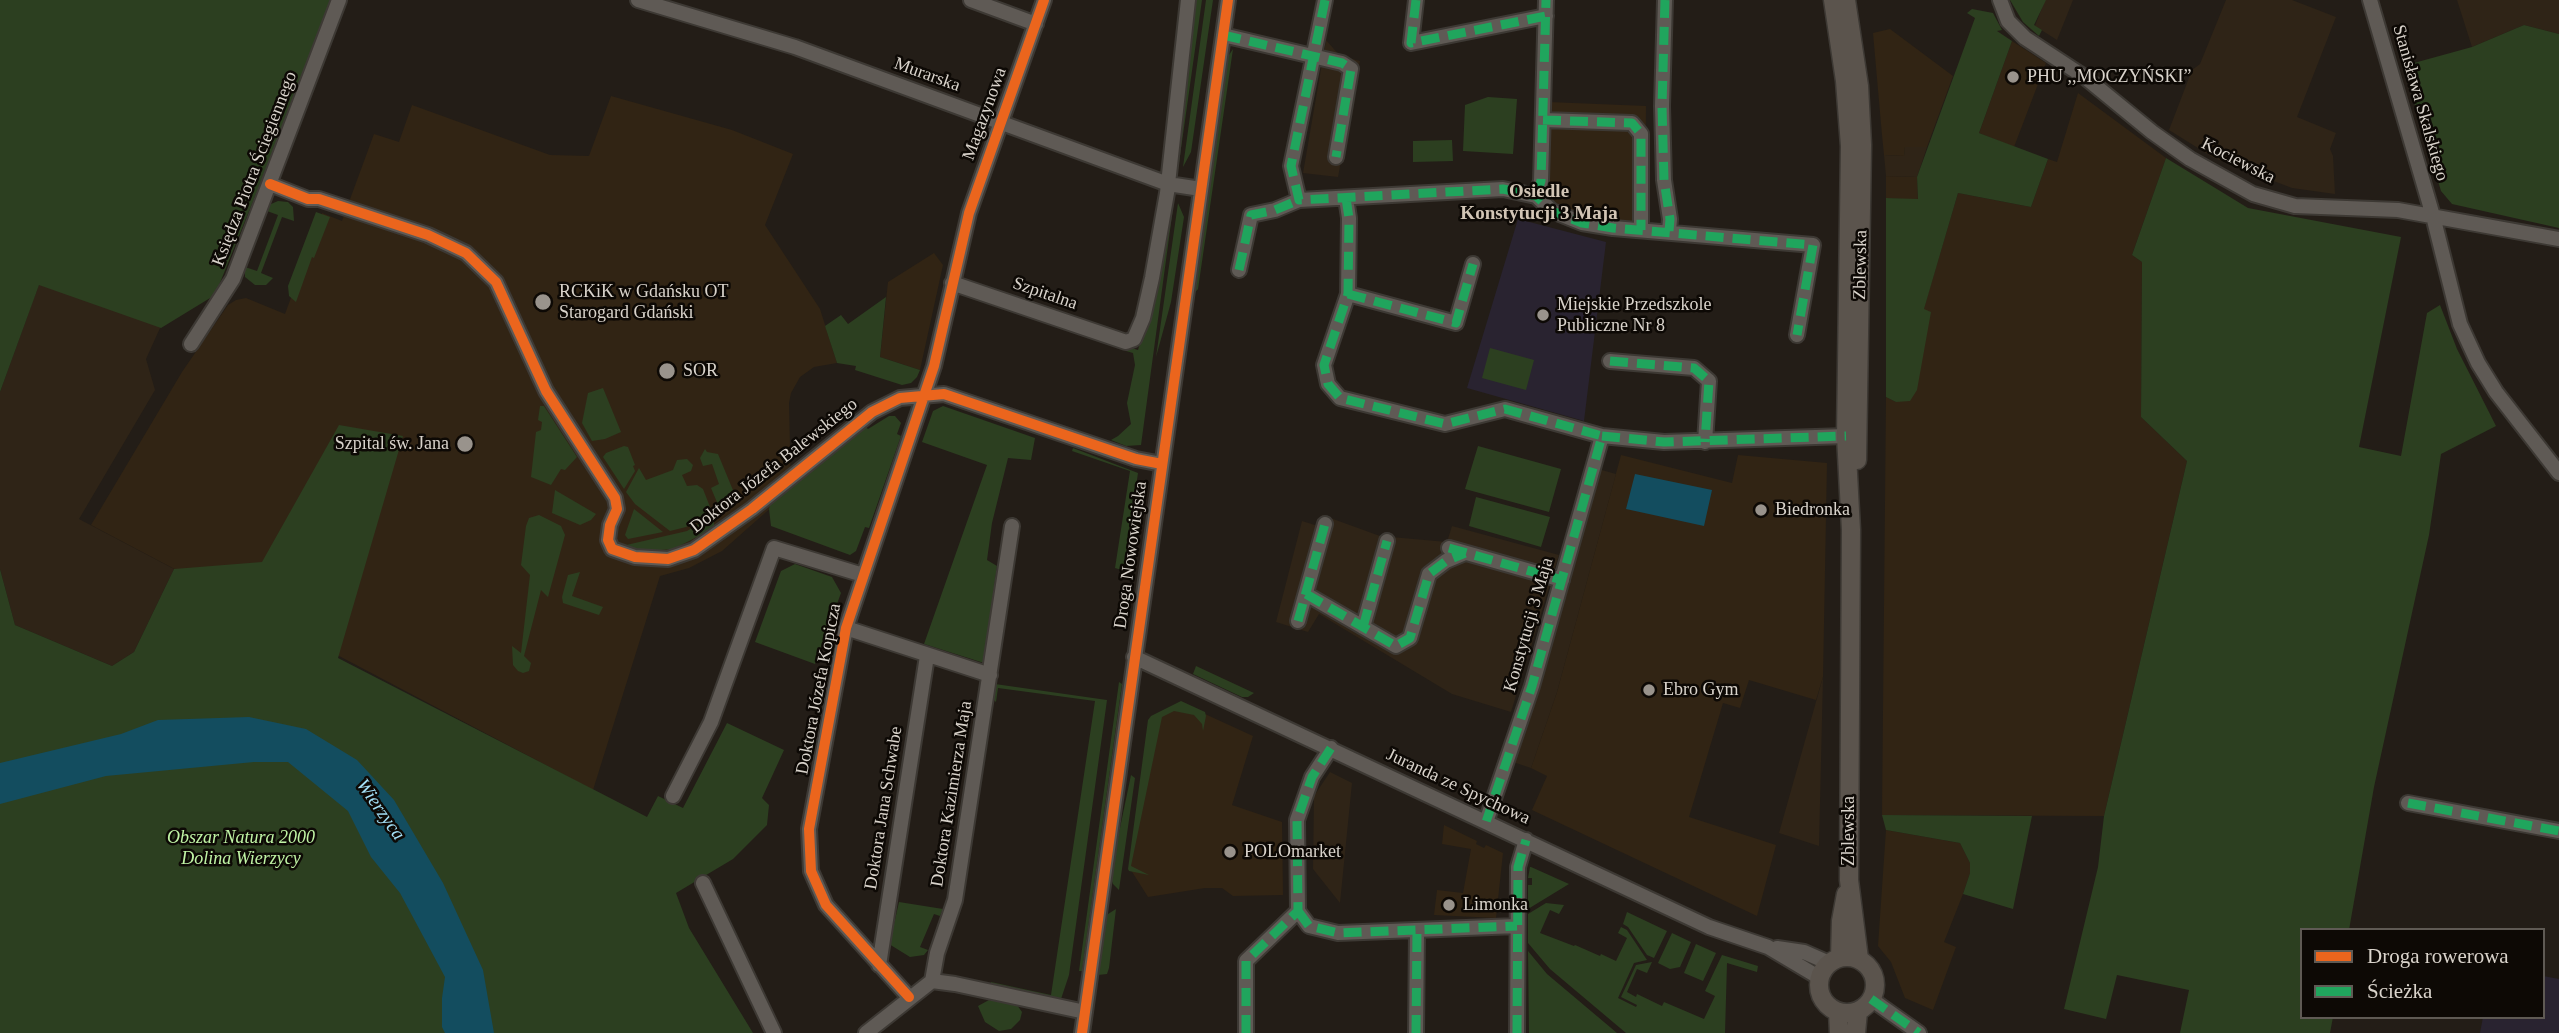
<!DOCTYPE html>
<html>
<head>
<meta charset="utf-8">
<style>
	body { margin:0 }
	#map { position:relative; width:2559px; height:1033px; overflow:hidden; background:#231d17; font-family:Georgia,serif }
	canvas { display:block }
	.legend { position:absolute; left:2300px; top:928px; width:245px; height:91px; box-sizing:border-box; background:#0d0905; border:2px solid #5f5a54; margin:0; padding:9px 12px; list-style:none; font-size:21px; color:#d9d3cb }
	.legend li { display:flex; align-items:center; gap:14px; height:35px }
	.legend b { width:35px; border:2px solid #5f5a54 }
</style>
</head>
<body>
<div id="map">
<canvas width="2559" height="1033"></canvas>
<ul class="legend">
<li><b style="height:9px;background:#eb651d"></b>Droga rowerowa</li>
<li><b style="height:9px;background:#20a55d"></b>Ścieżka</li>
</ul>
</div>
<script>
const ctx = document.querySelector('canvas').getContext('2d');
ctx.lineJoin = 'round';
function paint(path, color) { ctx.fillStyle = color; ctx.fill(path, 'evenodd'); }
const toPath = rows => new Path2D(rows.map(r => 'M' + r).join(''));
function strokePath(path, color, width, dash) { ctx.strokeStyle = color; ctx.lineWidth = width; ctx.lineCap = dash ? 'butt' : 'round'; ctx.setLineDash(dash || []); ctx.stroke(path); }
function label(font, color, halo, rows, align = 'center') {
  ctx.font = font + ' Georgia,serif'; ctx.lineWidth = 5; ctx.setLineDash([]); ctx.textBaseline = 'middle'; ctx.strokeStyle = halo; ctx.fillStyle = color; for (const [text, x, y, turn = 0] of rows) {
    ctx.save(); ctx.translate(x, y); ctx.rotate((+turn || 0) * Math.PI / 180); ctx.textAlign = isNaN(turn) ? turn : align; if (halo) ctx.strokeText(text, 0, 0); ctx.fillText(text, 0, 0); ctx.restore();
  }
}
const built = toPath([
	[1890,29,1953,76,1927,147,1905,147,1904,156,1884,155,1882,135,1873,33],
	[2012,41,2046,63,2014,147,1979,133],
	[2078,93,2166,158,2132,255,2142,262,2141,417,2187,461,2104,816,1882,815,1886,397,1896,402,1958,193,2031,207,2048,159,2057,162],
	[611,96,732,130,793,154,765,225,820,309,837,363,814,367,800,377,791,393,789,403,791,490,722,551,689,568,660,576,593,790,91,525,182,372,228,305,236,300,246,298,285,314,322,213,342,221,374,134,399,142,412,105,550,155,589,156],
	[1548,102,1646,106,1645,223,1624,223,1590,218,1553,208,1547,198],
	[1886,176,1917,177,1918,200,1886,198],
	[934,253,943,265,920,370,880,357,888,282],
	[1621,455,1732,483,1738,455,1827,463,1823,677,1816,700,1749,680,1740,708,1723,703,1689,817,1776,845,1757,916,1532,810,1547,776,1531,768,1557,692],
	[1181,703,1253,736,1232,805,1282,822,1283,895,1233,896,1222,888,1205,888,1148,897,1129,867,1157,718],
	[1444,825,1477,841,1476,844,1484,848,1486,845,1503,853,1496,918,1434,915,1437,890,1463,893,1471,849,1442,844],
	[1886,830,1960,843,1970,863,1970,873,1963,894,1944,942,1956,947,1933,1010,1905,998,1891,962,1878,946]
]);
const industrial = toPath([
	[2045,0,2073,0,2057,40,2035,26],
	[2226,0,2292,0,2336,17,2297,117,2336,133,2330,149,2333,156,2335,194,2292,188,2214,158,2169,130,2192,70,2200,64],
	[2457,0,2559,0,2559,34,2524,25,2472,47],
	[1326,40,1340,56,1360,61,1338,177,1303,173],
	[1905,147,1927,147,1917,177,1886,176,1884,155,1904,156],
	[48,259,170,306,146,359,155,390,79,519,174,569,134,652,112,666,15,625,0,569,0,392],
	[1598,469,1616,474,1557,692,1531,768,1513,762],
	[1322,515,1380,536,1447,542,1452,526,1559,555,1511,712,1452,694,1319,614,1308,632,1276,622,1302,521,1318,526],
	[1823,677,1819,846,1779,833],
	[1330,772,1352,783,1340,903,1313,869,1314,796]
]);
const education = toPath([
	[1518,219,1606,242,1584,421,1467,388],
	[2543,976,2559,979,2559,1033,2480,1033,2483,1017,2543,1017]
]);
const green = toPath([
	[0,0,332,0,315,49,215,295,161,328,39,285,0,392],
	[1191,0,1202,0,1178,170,1172,171],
	[1206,0,1213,0,1191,152,1183,167],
	[2010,0,2046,0,2034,25,2042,30,2039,36,2023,22],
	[1972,9,1993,13,2002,30,1997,31,2012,41,1979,133,2048,159,2031,207,1958,193,1924,309,1931,312,1917,390,1910,401,1896,402,1886,397,1886,198,1918,199,1917,177,1975,18,1967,13],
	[2524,25,2559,34,2559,228,2452,204,2441,191,2403,66,2472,47],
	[1233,49,1198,289,1193,295,1227,58],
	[1488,97,1517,99,1513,154,1463,151,1465,105],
	[1452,140,1453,161,1413,162,1413,141],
	[2166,158,2248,208,2401,237,2359,447,2401,456,2427,313,2440,305,2457,349,2496,426,2441,454,2429,535,2374,787,2349,930,2302,930,2302,1017,2333,1017,2330,1033,2180,1033,2189,990,2117,975,2106,1019,2064,1009,2098,867,2104,816,2187,461,2141,417,2142,262,2132,255],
	[1171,200,1174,201,1141,445,1126,446,1111,440,1118,436,1131,424,1127,403,1135,365,1133,353,1126,351,1128,347,1138,350,1153,296],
	[278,201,288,202,293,207,294,221,282,217,261,273,273,278,266,285,255,285,245,277,245,267,257,271,278,215,267,211,271,204],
	[1178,203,1184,217,1171,302,1156,357],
	[316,212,330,217,314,258,312,257,296,302,289,296,288,286],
	[886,297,880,357,920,370,917,377,911,383,902,385,855,370,856,366,837,363,825,326,841,315,848,324],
	[1490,348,1534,360,1526,390,1482,378],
	[603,388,621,432,605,439,592,441,582,423,588,393],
	[540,406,544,406,577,457,565,470,561,469,551,485,531,477,536,432,541,430,542,422,538,420],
	[943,406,1035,438,1031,460,1008,458,992,523,987,560,997,566,984,663,924,644,987,465,922,442,933,411],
	[889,416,895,416,901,423,897,434,901,436,869,528,865,527,856,551,850,555,771,526,769,509,771,501,865,426,868,429],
	[339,425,403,436,338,658,647,817,658,796,683,808,727,723,784,750,762,798,769,805,767,825,733,859,676,893,689,928,753,1033,0,1033,0,569,15,625,112,666,134,652,174,569,262,562],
	[624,446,628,447,635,465,633,466,635,471,624,489,603,457,606,453],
	[1478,446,1561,469,1549,512,1465,489],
	[1073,448,1138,473,1134,500,1133,523,1125,571,1115,568,1130,471,1072,451],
	[705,449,707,452,718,454,735,495,719,507,711,488,719,484,712,464,703,466,700,458],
	[687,459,693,465,691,471,682,475,687,486,697,485,703,489,712,512,686,527,670,531,635,504,626,492,639,468,646,480,673,470,677,460],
	[555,490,596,514,591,520,580,525,552,513],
	[1476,497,1550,517,1541,547,1469,526],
	[634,509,663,532,628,539,625,535],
	[539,515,561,526,565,535,548,597,541,590,524,656,531,663,529,671,523,673,518,671,513,665,512,646,521,653,530,575,521,565,526,526,529,518],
	[714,515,714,526,709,531,673,549,648,551,622,546,687,531],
	[795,564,832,577,841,593,815,664,755,642,781,571],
	[580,572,572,596,603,607,599,615,563,603,562,597,568,575],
	[1196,666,1254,693,1248,697,1242,697,1193,674],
	[1119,682,1122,684,1082,971,1079,971],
	[995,684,1107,700,1069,975,1061,999,991,984,991,982,1051,995,1095,701,998,688,996,702,993,699],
	[1181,701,1205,712,1206,716,1203,731,1202,724,1194,715,1174,711,1162,717,1131,866,1149,875,1129,871,1128,869,1148,720,1151,716],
	[1131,775,1135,778,1119,890,1113,884,1110,876],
	[1882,815,2032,816,2013,909,1963,894,1970,873,1970,863,1960,843,1886,830],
	[1530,867,1531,867,1569,884,1528,909,1528,885,1532,885,1532,878,1528,878],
	[899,902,943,909,940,916,934,914,920,947,928,950,924,955,910,957,889,944,887,936,894,924],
	[1546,903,1564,905,1559,914,1550,910,1540,933,1574,946,1575,945,1600,956,1601,954,1616,961,1627,938,1618,933,1621,927,1627,930,1647,960,1634,963,1618,998,1636,1007,1637,1005,1621,997,1636,965,1652,962,1647,973,1637,969,1627,992,1636,997,1637,994,1662,1006,1664,1002,1704,1019,1715,996,1705,991,1722,955,1758,966,1757,972,1727,963,1725,1033,1626,1033,1550,969,1528,943,1528,914],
	[1116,909,1109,968,1107,974,1098,975,1104,920,1108,914],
	[1627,912,1667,931,1654,958,1647,955,1628,927,1623,924],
	[1672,933,1691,942,1680,967,1670,969,1658,963],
	[1696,944,1716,953,1703,981,1684,973],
	[1528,951,1547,974,1617,1033,1529,1033],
	[989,1000,1017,1005,1022,1012,1020,1020,1011,1029,999,1031,985,1022,978,1006]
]);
const water = toPath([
	[1635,474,1712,490,1704,526,1626,509],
	[249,717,306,729,357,760,394,800,443,883,483,970,494,1033,445,1033,442,1027,442,998,445,977,400,893,371,857,348,811,288,762,254,762,106,776,0,804,0,763,121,734,158,720]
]);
const minor = toPath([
	[638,0,795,47,1168,184,1201,189],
	[971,0,1036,24],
	[1325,0,1291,166,1299,200,1503,189,1536,196,1552,211,1582,223,1613,228,1813,245,1797,335],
	[1416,0,1411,43,1546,16],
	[1665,0,1662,106,1664,180,1670,219,1669,231],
	[2000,0,2008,21,2025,38,2086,78,2152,132,2190,159,2253,194,2295,206,2398,210,2559,239],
	[2370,0,2433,216,2460,324,2478,363,2496,392,2559,473],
	[1223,35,1342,63,1351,69,1336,157],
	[1543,120,1632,123,1641,134,1641,230],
	[270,184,308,199,319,199,428,235,466,253,496,282,546,391,615,498,617,509,610,525,608,540,612,549,635,557,668,559,694,550,752,509,872,412,900,398,944,394,1136,459,1162,464],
	[1536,196,1541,181,1546,0],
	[1346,198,1349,218,1348,294,1324,365,1328,384,1340,398,1445,424,1505,409,1602,436,1532,686,1486,822],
	[1239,270,1251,215,1275,210,1299,200],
	[952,283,1126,342,1134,339,1143,318,1152,278,1167,193,1188,0],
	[1348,294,1456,323,1473,264],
	[191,344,233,279,339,0],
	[1610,361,1694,368,1709,381,1705,442],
	[1602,436,1664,442,1846,436],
	[1449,548,1562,580],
	[1306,594,1396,646,1410,638,1429,574,1446,561,1465,553],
	[1298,621,1325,524],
	[1363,627,1387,541],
	[846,628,990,675],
	[1134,657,1709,927,1768,947,1820,978],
	[673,796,711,722,774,548,863,575],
	[2408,803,2559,831],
	[703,883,774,1033],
	[1298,911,1309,926,1338,933,1517,926],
	[1777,948,1804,952,1829,963],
	[879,965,927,656],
	[932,981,955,984,1085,1012],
	[909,997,826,905,811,871,809,829,846,628,934,366,969,213,1044,0],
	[1871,999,1919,1033],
	[866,1033,932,981,937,953,955,900,1012,526],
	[1082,1033,1228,0],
	[1246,1033,1246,961,1298,911,1297,820,1312,777,1331,748],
	[1416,1033,1417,931],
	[1517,1033,1518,867,1526,840]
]);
const major = toPath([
	[1833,0,1845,81,1850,146,1846,436,1851,530,1849,880,1859,959],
	[1846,0,1859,86,1862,145,1857,460],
	'1819 985a28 28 0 1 1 56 0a28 28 0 1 1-56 0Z',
	[1840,958,1841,921,1846,894],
	[1838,1012,1839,1033],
	[1856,1033,1858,1011]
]);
const quiet = toPath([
	[1325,0,1291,166,1299,200,1503,189,1536,196,1552,211,1582,223,1613,228,1813,245,1797,335],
	[1416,0,1411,43,1546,16],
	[1665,0,1662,106,1664,180,1670,219,1669,231],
	[1223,35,1342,63,1351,69,1336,157],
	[1543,120,1632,123,1641,134,1641,230],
	[1536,196,1541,181,1546,0],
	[1346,198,1349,218,1348,294,1324,365,1328,384,1340,398,1445,424,1505,409,1602,436,1532,686,1486,822],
	[1239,270,1251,215,1275,210,1299,200],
	[1348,294,1456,323,1473,264],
	[1610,361,1694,368,1709,381,1705,442],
	[1602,436,1664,442,1846,436],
	[1449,548,1562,580],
	[1306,594,1396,646,1410,638,1429,574,1446,561,1465,553],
	[1298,621,1325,524],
	[1363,627,1387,541],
	[2408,803,2559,831],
	[1298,911,1309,926,1338,933,1517,926],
	[1871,999,1919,1033],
	[1246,1033,1246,961,1298,911,1297,820,1312,777,1331,748],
	[1416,1033,1417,931],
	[1517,1033,1518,867,1526,840]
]);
const cycleway = toPath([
	[270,184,308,199,319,199,428,235,466,253,496,282,546,391,615,498,617,509,610,525,608,540,612,549,635,557,668,559,694,550,752,509,872,412,900,398,944,394,1136,459,1162,464],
	[909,997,826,905,811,871,809,829,846,628,934,366,969,213,1044,0],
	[1082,1033,1228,0]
]);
const markers = [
	[2013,77,7,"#99938c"],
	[543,302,9,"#99938c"],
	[1543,315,7,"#99938c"],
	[667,371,9,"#99938c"],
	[465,444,9,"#99938c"],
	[1761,510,7,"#99938c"],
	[1649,690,7,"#99938c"],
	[1230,852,7,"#99938c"],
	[1449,905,7,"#99938c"]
];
const streetNames = [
	["Murarska",927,75,20],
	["Stanisława Skalskiego",2420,103,74],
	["Magazynowa",985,114,-70],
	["Kociewska",2238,161,27],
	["Księdza Piotra Ściegiennego",255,169,-69],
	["Zblewska",1861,265,-89],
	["Szpitalna",1045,294,19],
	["Doktora Józefa Balewskiego",774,466,-38],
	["Droga Nowowiejska",1131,555,-82],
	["Konstytucji 3 Maja",1529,625,-74],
	["Doktora Józefa Kopicza",819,689,-79],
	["Juranda ze Spychowa",1458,787,25],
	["Doktora Kazimierza Maja",952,794,-81],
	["Doktora Jana Schwabe",884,808,-81],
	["Zblewska",1849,831,-90]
];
const poiNames = [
	["PHU ,,MOCZYŃSKI”",2027,77],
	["RCKiK w Gdańsku OT",559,292],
	["Starogard Gdański",559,313],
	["Miejskie Przedszkole",1557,305],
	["Publiczne Nr 8",1557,326],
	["SOR",683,371],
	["Szpital św. Jana",449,444,"right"],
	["Biedronka",1775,510],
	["Ebro Gym",1663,690],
	["POLOmarket",1244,852],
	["Limonka",1463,905]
];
const parkNames = [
	["Obszar Natura 2000",241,838],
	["Dolina Wierzycy",241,859]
];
const neighbourhoodNames = [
	["Osiedle",1539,192],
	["Konstytucji 3 Maja",1539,214]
];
const waterNames = [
	["Wierzyca",380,810,55]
];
paint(built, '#312414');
paint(industrial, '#2f2417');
paint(education, '#292330');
paint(green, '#2c3f20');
paint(water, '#134d5f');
strokePath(minor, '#3d3934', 18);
strokePath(major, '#3d3934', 21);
strokePath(minor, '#5f5a55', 14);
strokePath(major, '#5b544d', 18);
strokePath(quiet, '#20a55d', 9, [18, 9]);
strokePath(cycleway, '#eb651d', 10);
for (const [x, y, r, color] of markers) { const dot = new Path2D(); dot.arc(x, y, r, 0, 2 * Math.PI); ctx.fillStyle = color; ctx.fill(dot); strokePath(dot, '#0d0905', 2.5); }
label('18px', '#d9d3cb', '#0d0905', streetNames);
label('18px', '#d9d3cb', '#0d0905', poiNames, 'left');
label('italic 18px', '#c0f4a5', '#0d0905', parkNames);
label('bold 19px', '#d2c5b5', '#0d0905', neighbourhoodNames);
label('italic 19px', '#a3e1f8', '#0d0905', waterNames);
</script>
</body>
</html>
